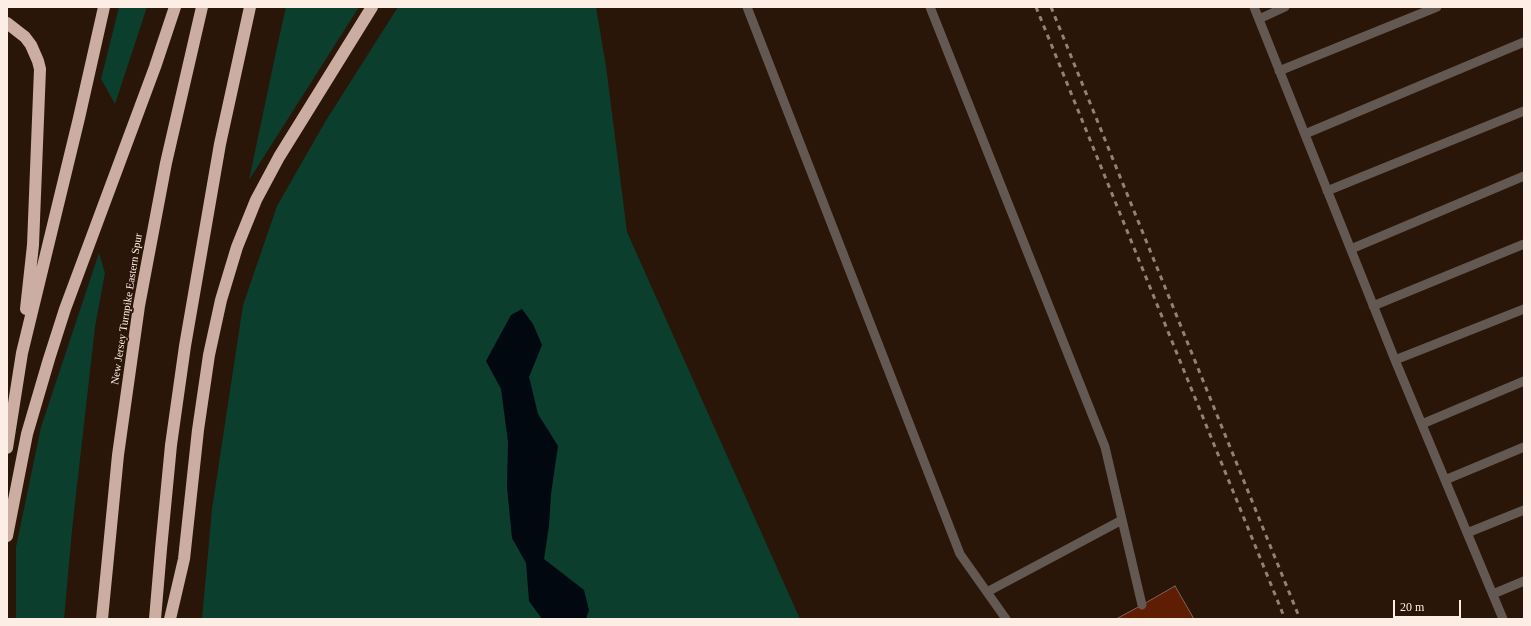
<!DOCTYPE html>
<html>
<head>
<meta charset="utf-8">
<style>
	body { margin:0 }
	#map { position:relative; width:1531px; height:626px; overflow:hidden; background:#2a1509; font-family:"Times New Roman",serif }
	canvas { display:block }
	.frame { position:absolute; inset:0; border:8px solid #fdeee5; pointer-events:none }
	.scale { position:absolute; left:1393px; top:600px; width:68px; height:18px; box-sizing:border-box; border:2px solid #fdeee5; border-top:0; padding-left:5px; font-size:12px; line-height:14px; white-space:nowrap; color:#fdeee5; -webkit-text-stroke:3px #2a1509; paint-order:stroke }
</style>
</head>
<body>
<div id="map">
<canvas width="1531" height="626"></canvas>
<div class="frame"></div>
<div class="scale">20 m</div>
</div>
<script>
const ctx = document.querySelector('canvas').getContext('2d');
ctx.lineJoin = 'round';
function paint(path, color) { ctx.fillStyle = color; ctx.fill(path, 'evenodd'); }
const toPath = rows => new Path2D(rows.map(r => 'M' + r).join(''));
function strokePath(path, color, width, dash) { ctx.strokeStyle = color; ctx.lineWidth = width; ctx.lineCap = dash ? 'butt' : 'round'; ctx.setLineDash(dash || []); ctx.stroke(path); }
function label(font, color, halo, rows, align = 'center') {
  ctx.font = font + ' "Times New Roman",serif'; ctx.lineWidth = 3.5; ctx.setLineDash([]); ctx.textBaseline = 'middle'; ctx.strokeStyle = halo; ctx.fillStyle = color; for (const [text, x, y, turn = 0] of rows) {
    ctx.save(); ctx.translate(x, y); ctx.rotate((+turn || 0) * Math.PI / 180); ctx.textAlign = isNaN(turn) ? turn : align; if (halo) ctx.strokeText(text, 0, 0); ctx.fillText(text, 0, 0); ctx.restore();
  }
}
const green = toPath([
	[119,7,147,7,115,104,101,79],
	[286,7,359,7,249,180,277,47],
	[398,7,596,7,606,66,627,232,800,619,202,619,212,509,243,305,277,206,325,122],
	[99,253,105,273,95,327,72,530,64,619,16,619,16,547,41,427]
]);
const water = toPath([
	[522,309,533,324,542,345,529,377,538,414,558,446,551,494,549,526,544,559,584,590,589,610,586,619,542,619,529,601,526,563,512,538,507,487,508,442,501,389,486,361,511,315]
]);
const building = toPath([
	[1175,586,1194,619,1116,619,1142,605,1175,586]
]);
const lane = toPath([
	[747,7,960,554,1006,619],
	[930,7,1105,447,1142,605],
	[1254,7,1395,360,1503,619],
	[1259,19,1285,7],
	[1279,71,1437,7],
	[1305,134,1524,42],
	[1327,191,1524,111],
	[1351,249,1524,176],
	[1373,306,1524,244],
	[1395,360,1524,309],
	[1422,424,1524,381],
	[1445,480,1524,447],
	[1467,533,1524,510],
	[987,592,1122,520],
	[1493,594,1524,581]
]);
const highway = toPath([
	[7,23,25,37,31,45,38,61,40,69,33,245,26,309],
	[7,448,22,353,79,118,104,7],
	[7,536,27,434,49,359,65,309,155,67,175,7],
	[102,619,118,455,139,306,166,163,202,7],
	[155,619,161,549,171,445,185,346,220,144,250,7],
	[170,619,184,559,198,430,209,355,221,300,237,247,256,200,279,157,372,7]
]);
const rail = toPath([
	[1036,7,1285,619],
	[1051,7,1300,619]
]);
const streetNames = [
	["New Jersey Turnpike Eastern Spur",127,309,-81]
];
paint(green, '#0b3e2c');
paint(water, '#010810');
paint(building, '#5f1d03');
strokePath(building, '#806359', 1);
strokePath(lane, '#645853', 9);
strokePath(highway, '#ccada1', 12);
strokePath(rail, '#938176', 3, [5, 5]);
label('11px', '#fdeee5', '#2a1509', streetNames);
</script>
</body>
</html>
